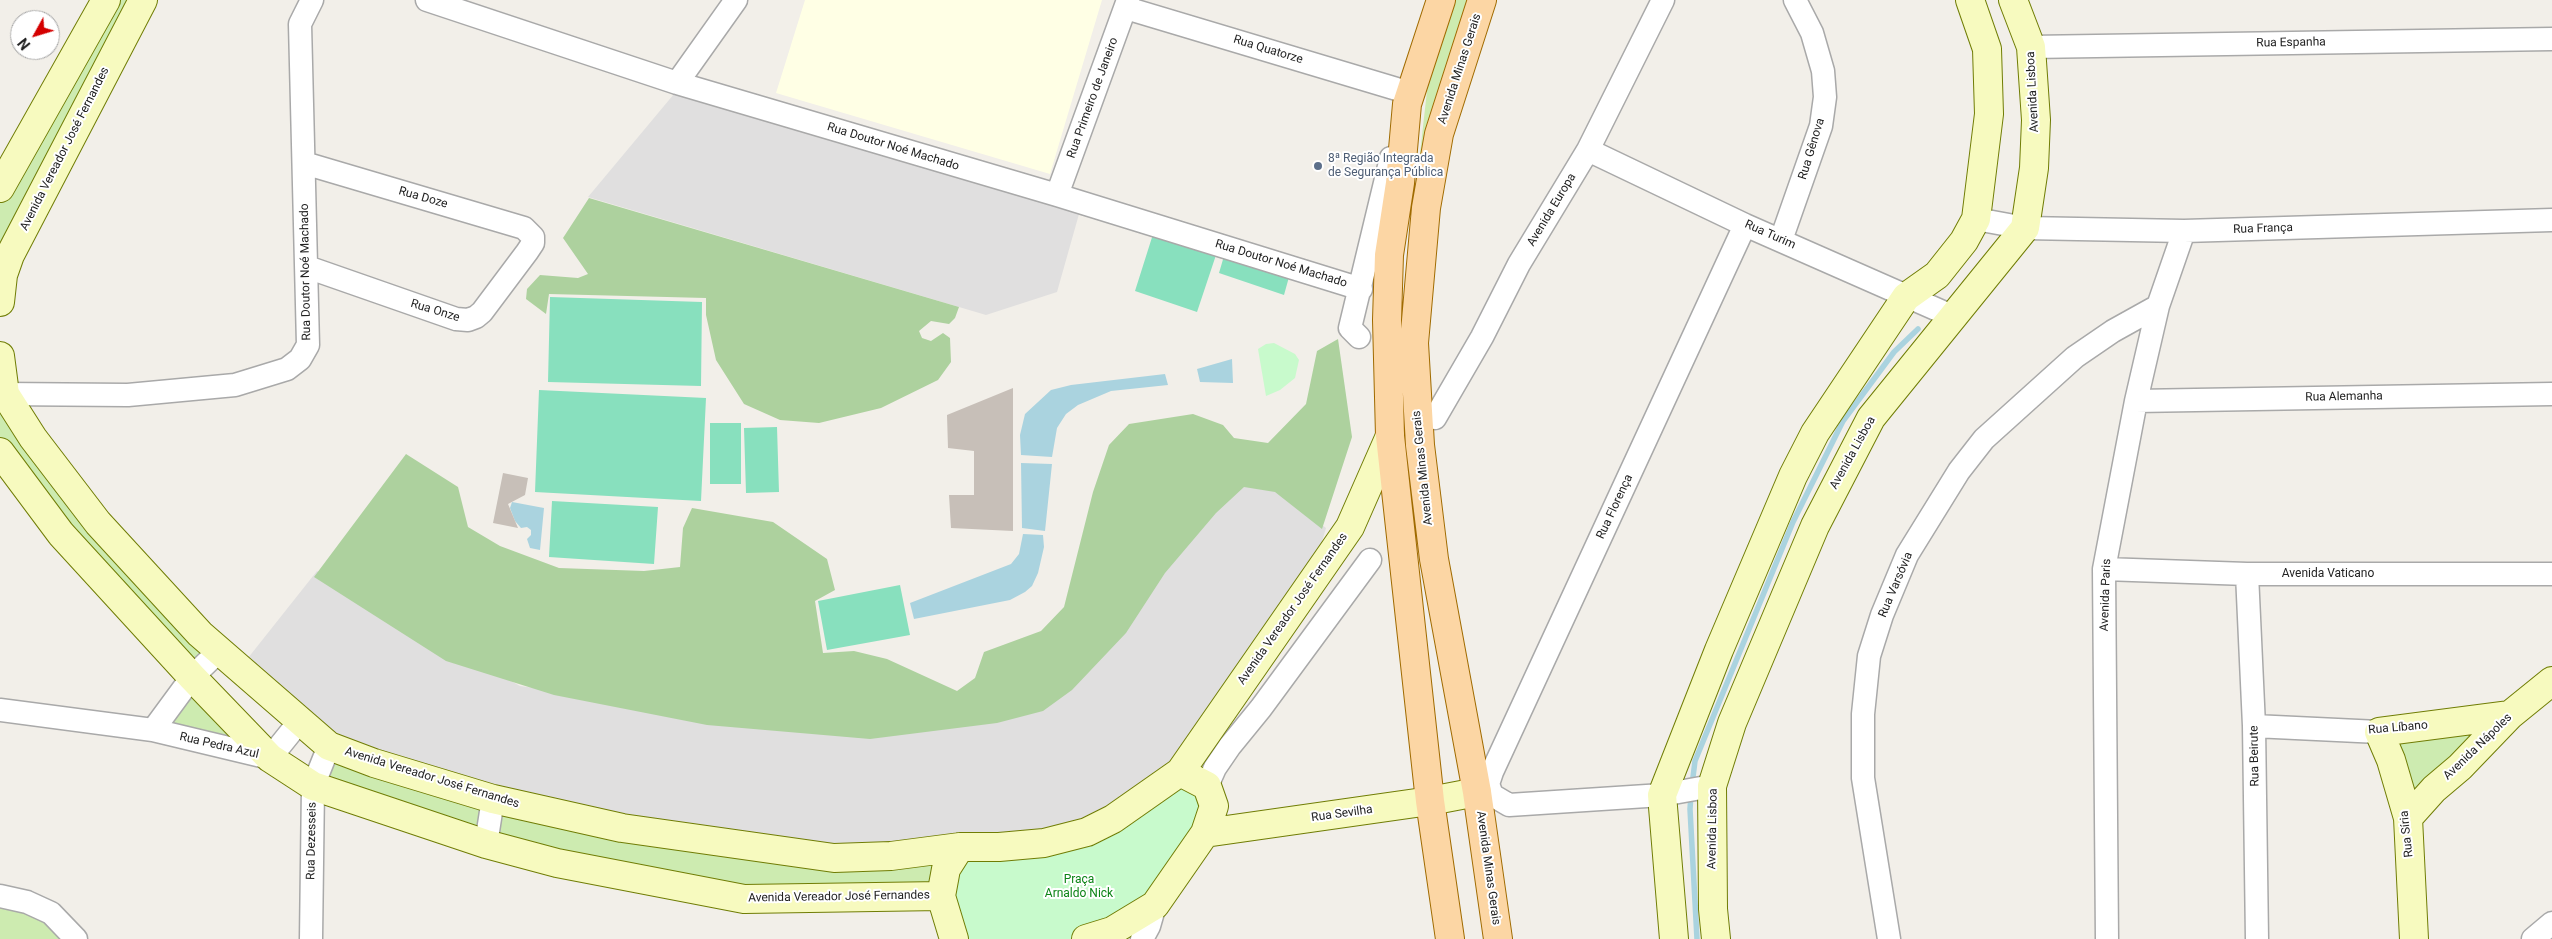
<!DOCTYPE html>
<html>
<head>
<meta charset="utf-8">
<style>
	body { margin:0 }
	#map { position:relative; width:2552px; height:939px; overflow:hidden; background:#f2efe9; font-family:Roboto,sans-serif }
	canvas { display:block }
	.north { position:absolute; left:10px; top:10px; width:50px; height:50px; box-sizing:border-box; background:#fff; border:1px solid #a7a7a7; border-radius:50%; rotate:231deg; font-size:14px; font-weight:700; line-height:20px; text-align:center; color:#222 }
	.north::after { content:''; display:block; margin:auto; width:18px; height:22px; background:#d40000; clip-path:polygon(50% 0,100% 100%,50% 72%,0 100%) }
</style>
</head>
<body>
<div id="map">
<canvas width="2552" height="939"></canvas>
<div class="north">N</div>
</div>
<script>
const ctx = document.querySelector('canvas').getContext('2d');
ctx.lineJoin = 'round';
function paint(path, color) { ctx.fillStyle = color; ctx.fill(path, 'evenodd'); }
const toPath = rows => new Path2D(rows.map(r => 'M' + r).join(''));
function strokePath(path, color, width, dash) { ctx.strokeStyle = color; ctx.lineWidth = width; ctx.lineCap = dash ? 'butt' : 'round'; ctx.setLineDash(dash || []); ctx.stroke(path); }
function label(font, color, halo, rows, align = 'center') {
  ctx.font = font + ' Roboto,sans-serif'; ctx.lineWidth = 4; ctx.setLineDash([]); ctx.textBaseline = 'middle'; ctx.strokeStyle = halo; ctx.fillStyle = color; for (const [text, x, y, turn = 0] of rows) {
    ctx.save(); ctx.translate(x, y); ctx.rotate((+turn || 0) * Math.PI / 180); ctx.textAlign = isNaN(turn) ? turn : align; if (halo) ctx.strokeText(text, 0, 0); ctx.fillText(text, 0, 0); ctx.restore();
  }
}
const residential = toPath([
	[684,82,1081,207,1057,292,986,315,588,197],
	[1245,481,1276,489,1326,528,1312,575,1176,763,1104,815,1063,831,809,848,605,818,396,760,324,728,248,658,317,571,520,686,882,734,989,723,1180,546]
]);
const education = toPath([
	[805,0,1102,0,1050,174,776,93]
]);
const grass = toPath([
	[106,0,143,0,0,251,0,188],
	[1453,0,1472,0,1416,189,1427,91,1435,51],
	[0,356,5,394,219,651,193,677,270,758,153,730,192,677,0,452],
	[2488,730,2423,788,2415,789,2408,785,2398,746,2406,738],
	[329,746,493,799,834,858,960,847,941,896,744,899,313,786],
	[0,903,27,908,67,939,0,939]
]);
const forest = toPath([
	[589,198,959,307,955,318,949,324,931,321,919,331,922,338,931,341,943,333,950,338,951,362,938,380,881,408,819,423,780,420,744,404,716,360,706,315,706,298,549,294,546,314,526,299,527,289,540,275,578,278,588,274,563,238],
	[1338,339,1352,437,1322,529,1275,492,1244,487,1216,513,1165,573,1126,633,1072,690,1043,711,997,723,870,739,707,725,554,695,446,661,314,577,406,454,458,487,468,527,500,546,559,568,644,571,680,567,683,528,692,508,773,522,827,559,835,590,815,601,823,653,854,651,887,659,957,691,975,678,984,652,1041,631,1064,607,1093,492,1109,445,1129,424,1193,414,1223,425,1234,438,1268,443,1306,404,1317,351]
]);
const park = toPath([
	[1274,343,1295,354,1299,360,1295,378,1280,390,1266,396,1258,349,1266,344],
	[1180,772,1213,806,1155,905,1086,939,954,939,946,869,960,847,1044,843]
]);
const pitch = toPath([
	[1154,231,1217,252,1197,312,1135,291],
	[1224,256,1289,277,1284,295,1219,273],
	[550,297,702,302,701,386,548,382],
	[539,390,706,398,701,501,535,492],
	[710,423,741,423,741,484,710,484],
	[777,427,779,492,746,493,744,428],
	[552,501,658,507,654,564,549,557],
	[900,585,910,635,827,650,818,601]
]);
const water = toPath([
	[1232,359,1233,383,1200,382,1197,369],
	[1165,374,1168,385,1111,391,1078,405,1066,414,1057,428,1052,457,1021,455,1020,435,1025,414,1051,390,1071,385],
	[1021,463,1052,464,1045,531,1022,528],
	[512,502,544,508,540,550,530,548,527,539,531,535,531,530,527,527,521,528,515,521,510,508],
	[1023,534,1043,535,1044,547,1038,573,1032,586,1025,592,1010,600,914,619,910,603,1011,564,1019,554]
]);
const stream = toPath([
	[1692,785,1695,761,1793,522,1843,421,1894,352,1918,329],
	[1691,794,1690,809,1697,939]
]);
const building = toPath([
	[1013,388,1013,531,951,528,949,495,974,495,974,451,948,448,947,415],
	[503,473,528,478,525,495,508,504,518,528,493,523]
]);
const street = toPath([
	[427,0,677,83,1057,195,1361,289],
	[1126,8,1410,93],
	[2031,47,2552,39],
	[677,83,736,0],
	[1588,150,1745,225,1954,317],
	[304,163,524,228,533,237,533,243,527,252,482,312,476,317,468,320,456,319,307,267],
	[1057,195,1128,0],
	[1976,219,2025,228,2184,231,2552,220],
	[1781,240,1821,126,1825,97,1823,71,1812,33,1795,0],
	[1359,337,1350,328,1391,158],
	[0,394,128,395,235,385,287,369,300,359,308,345,300,24,312,0],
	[2136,401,2552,394],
	[1435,418,1482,337,1519,264,1588,150,1663,0],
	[2104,569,2247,574,2552,574],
	[2247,574,2254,726,2257,939],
	[0,710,153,730,270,758,299,722],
	[2254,726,2379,732],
	[153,730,192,677,219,651],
	[1207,786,1215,768,1230,746,1261,708,1370,560],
	[1712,786,1662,795,1509,805,1492,795,1488,784,1492,772,1745,225],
	[486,844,493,799],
	[0,896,27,902,51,913,76,939],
	[311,939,313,786,329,746],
	[1142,939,1149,926,1155,905],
	[1889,939,1863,778,1863,714,1869,656,1882,615,1907,555,1959,471,1984,439,2075,357,2113,331,2158,306],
	[2107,939,2104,569,2136,401,2158,306,2184,231],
	[2533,939,2552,923]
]);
const secondary = toPath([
	[0,188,106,0],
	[0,302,3,275,10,255,143,0],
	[0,356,5,394,33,438,98,523,200,634,329,746,374,763,493,799,622,828,834,858,891,856,960,847,999,847,1044,843,1087,832,1113,819,1180,772,1350,527,1390,436],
	[0,452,61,534,192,677,270,758,313,786,486,844,557,863,744,899,941,896],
	[2408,818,2434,789,2460,767,2510,715,2552,681],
	[1205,833,1430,801,1477,792],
	[954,939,941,896,946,869,960,847],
	[1086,939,1112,931,1155,905,1205,833,1214,806,1207,786,1180,772],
	[1674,939,1662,795,1719,650,1793,476,1815,433,1906,297,1937,275,1964,241,1976,219,1989,114,1987,49,1970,0],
	[1716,939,1713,909,1712,786,1732,723,1815,526,1871,418,2025,228,2034,168,2036,120,2031,47,2013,0],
	[2414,939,2408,818,2391,760,2379,732,2510,715]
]);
const primary = toPath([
	[1441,0,1407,104,1400,183,1389,255,1387,320,1390,436,1430,801,1450,939],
	[1482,0,1439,134,1426,208,1414,343,1420,445,1434,559,1477,792,1498,939]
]);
const markers = [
	[1318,166,5,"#5c6f8a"]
];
const streetNames = [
	["Rua Espanha",2291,43,-1],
	["Rua Quatorze",1268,50,17],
	["Avenida Minas Gerais",1460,69,-72],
	["Avenida Lisboa",2033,92,-93],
	["Rua Primeiro de Janeiro",1093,98,-70],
	["Rua Doutor Noé Machado",893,147,17],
	["Avenida Vereador José Fernandes",65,149,-63],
	["Rua Gênova",1812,149,-73],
	["Rua Doze",423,198,16],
	["Avenida Europa",1552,210,-59],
	["Rua França",2263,229,-2],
	["Rua Turim",1770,235,24],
	["Rua Doutor Noé Machado",1281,264,17],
	["Rua Doutor Noé Machado",306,272,-91],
	["Rua Onze",435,311,17],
	["Rua Alemanha",2344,397,-1],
	["Avenida Lisboa",1853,453,-61],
	["Avenida Minas Gerais",1423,468,-96],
	["Rua Florença",1615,507,-65],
	["Avenida Vaticano",2328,574],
	["Rua Varsóvia",1896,585,-67],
	["Avenida Paris",2106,595,-88],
	["Avenida Vereador José Fernandes",1293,609,-55],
	["Rua Líbano",2398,728,-5],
	["Rua Pedra Azul",219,746,13],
	["Avenida Nápoles",2478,747,-44],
	["Rua Beirute",2255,756,-91],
	["Avenida Vereador José Fernandes",432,778,17],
	["Rua Sevilha",1342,814,-8],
	["Avenida Lisboa",1713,829,-89],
	["Rua Síria",2407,834,-96],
	["Rua Dezesseis",312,841,-89],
	["Avenida Minas Gerais",1488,868,82],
	["Avenida Vereador José Fernandes",839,897,-1]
];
const serviceNames = [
	["8ª Região Integrada",1328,159],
	["de Segurança Pública",1328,173]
];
const parkNames = [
	["Praça",1079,880],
	["Arnaldo Nick",1079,894]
];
paint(residential, '#e0dfdf');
paint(education, '#ffffe5');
paint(grass, '#cdebb0');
paint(forest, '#add19e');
paint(park, '#c8facc');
paint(pitch, '#88e0be');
paint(water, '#aad3df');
strokePath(stream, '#aad3df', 5.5);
paint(building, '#c7bfb8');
strokePath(street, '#a9a9a9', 25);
strokePath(secondary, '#707d05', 30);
strokePath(primary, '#a06b00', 30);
strokePath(street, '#fff', 22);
strokePath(secondary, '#f7fabf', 28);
strokePath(primary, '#fcd6a4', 28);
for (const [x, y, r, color] of markers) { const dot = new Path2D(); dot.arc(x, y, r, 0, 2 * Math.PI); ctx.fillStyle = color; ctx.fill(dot); strokePath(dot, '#fff', 2); }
label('12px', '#222', '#fff', streetNames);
label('12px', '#4e5e75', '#fff', serviceNames, 'left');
label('12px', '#0c8416', '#fff', parkNames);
</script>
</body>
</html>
